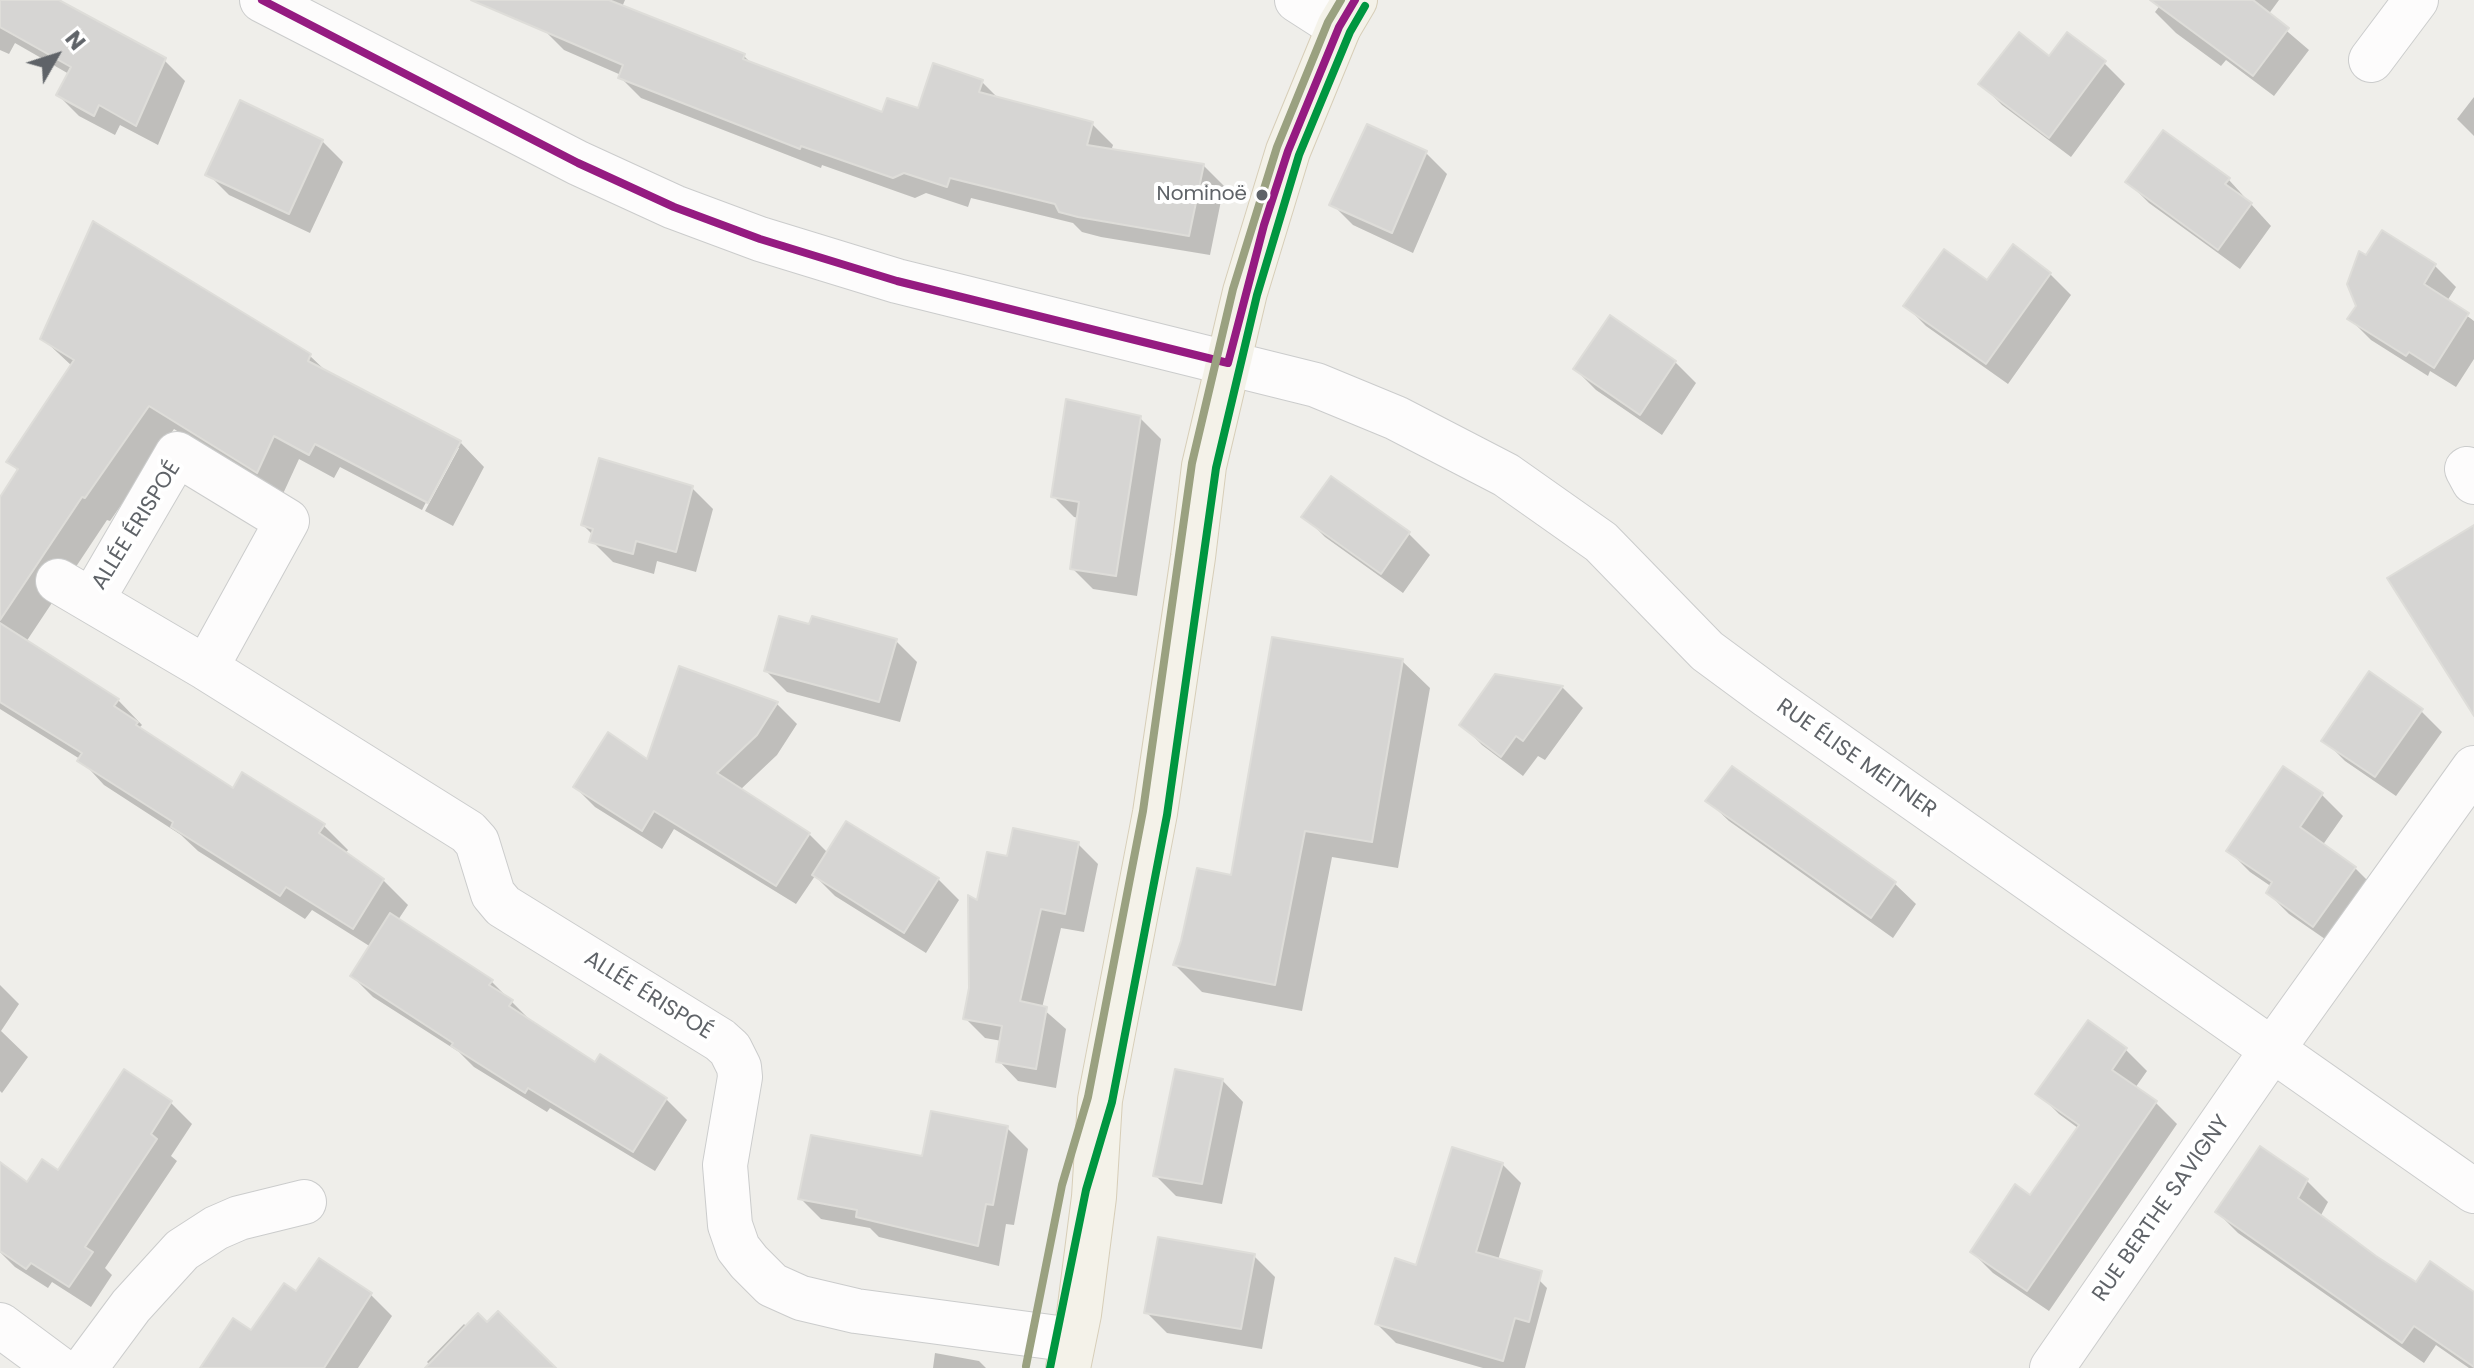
<!DOCTYPE html>
<html>
<head>
<meta charset="utf-8">
<style>
	body { margin:0 }
	#map { position:relative; width:2474px; height:1368px; overflow:hidden; background:#efeeea; font-family:Poppins,sans-serif }
	canvas { display:block }
	.north { position:absolute; left:16px; top:16px; width:80px; height:80px; -webkit-text-stroke:6px #fff; paint-order:stroke; rotate:51deg; font-size:22px; font-weight:700; line-height:32px; text-align:center; color:#5f6368 }
	.north::after { content:''; display:block; margin:auto; width:28px; height:36px; background:#5f6368; clip-path:polygon(50% 0,100% 100%,50% 72%,0 100%) }
</style>
</head>
<body>
<div id="map">
<canvas width="2474" height="1368"></canvas>
<div class="north">N</div>
</div>
<script>
const ctx = document.querySelector('canvas').getContext('2d');
ctx.lineJoin = 'round';
function paint(path, color) { ctx.fillStyle = color; ctx.fill(path, 'evenodd'); }
const toPath = rows => new Path2D(rows.map(r => 'M' + r).join(''));
function strokePath(path, color, width, dash) { ctx.strokeStyle = color; ctx.lineWidth = width; ctx.lineCap = dash ? 'butt' : 'round'; ctx.setLineDash(dash || []); ctx.stroke(path); }
function label(font, color, halo, rows, align = 'center') {
  ctx.font = font + ' Poppins,sans-serif'; ctx.lineWidth = 8; ctx.setLineDash([]); ctx.textBaseline = 'middle'; ctx.strokeStyle = halo; ctx.fillStyle = color; for (const [text, x, y, turn = 0] of rows) {
    ctx.save(); ctx.translate(x, y); ctx.rotate((+turn || 0) * Math.PI / 180); ctx.textAlign = isNaN(turn) ? turn : align; if (halo) ctx.strokeText(text, 0, 0); ctx.fillText(text, 0, 0); ctx.restore();
  }
}
const shadow = toPath([
	[0,0,52,0,164,60,185,81,158,145,120,125,115,135,79,116,58,95,69,74,15,43,9,54,0,50],
	[531,0,625,0,622,7,744,56,753,65,884,114,919,111,982,82,999,99,1092,124,1113,145,1111,151,1203,165,1224,186,1210,255,1101,237,1082,232,1073,223,971,198,968,207,926,193,915,198,822,165,821,168,641,98,620,77,621,75,564,50,543,29],
	[2164,0,2279,0,2268,15,2309,50,2274,96,2226,60,2221,66,2176,33,2155,12],
	[2050,58,2104,63,2125,84,2071,157,2002,105,1981,84],
	[2474,97,2474,136,2457,119],
	[1368,126,1426,153,1447,174,1413,253,1353,225,1332,204],
	[322,141,343,162,310,233,229,195,208,174],
	[2229,180,2271,226,2240,269,2149,203,2128,182],
	[2382,232,2435,266,2456,287,2447,301,2474,321,2474,359,2456,387,2430,371,2428,376,2371,340,2350,319,2358,306,2367,257],
	[2050,274,2071,295,2008,384,1926,326,1906,306,1988,283],
	[43,339,309,355,328,373,460,442,484,467,453,526,425,511,459,448,454,448,422,510,340,467,334,478,299,459,282,496,174,429,110,521,107,520,26,642,118,700,142,725,140,727,150,737,234,791,324,826,348,850,345,854,383,880,408,905,398,920,492,982,533,1023,596,1065,666,1099,687,1120,655,1171,550,1108,547,1112,474,1067,459,1052,373,997,352,976,371,947,312,910,305,919,198,851,181,835,104,785,80,759,0,709,0,501,19,472,9,461,72,366],
	[1675,362,1696,383,1662,435,1596,390,1575,369],
	[1140,418,1161,439,1137,596,1093,589,1072,568,1079,518,1074,517,1053,496],
	[1331,479,1409,534,1430,555,1403,593,1325,537,1304,516],
	[692,488,713,509,696,572,657,561,654,574,613,562,592,541,593,535,583,525],
	[811,627,896,641,917,662,900,722,787,692,766,671],
	[1402,661,1430,688,1398,868,1332,857,1302,1011,1202,992,1175,965,1232,877],
	[680,669,777,704,797,724,777,755,740,790,809,834,828,853,938,879,959,900,926,953,835,896,815,876,796,904,674,829,662,849,595,807,575,787,648,762],
	[1496,676,1562,687,1583,708,1545,760,1538,756,1523,776,1482,745,1461,724],
	[2421,711,2442,732,2396,796,2345,761,2324,740],
	[1733,768,1895,884,1916,904,1893,938,1729,821,1708,801],
	[2284,768,2322,795,2343,816,2322,846,2355,868,2376,889,2335,946,2289,914,2268,893,2272,887,2250,872,2229,851],
	[1078,844,1098,864,1084,932,1061,928,1042,1008,1066,1029,1056,1088,1018,1081,999,1061,1002,1041,985,1038,965,1018,971,988,978,904,1008,859],
	[0,985,19,1004,1,1031,28,1057,2,1093,0,1091],
	[2126,1050,2147,1071,2135,1088,2156,1103,2177,1124,2049,1311,1993,1273,1972,1252,2031,1198,2078,1128,2059,1114,2038,1093],
	[125,1072,171,1103,192,1124,171,1156,177,1161,105,1268,112,1275,91,1307,52,1282,48,1288,15,1267,0,1252,0,1237,58,1172],
	[1222,1080,1243,1102,1222,1204,1176,1196,1155,1175],
	[1007,1128,1028,1149,1014,1225,1006,1224,999,1266,879,1237,870,1228,821,1219,800,1198],
	[2261,1148,2307,1181,2328,1202,2320,1217,2417,1285,2474,1294,2474,1368,2469,1368,2436,1345,2424,1363,2238,1233,2217,1212],
	[1502,1164,1521,1183,1498,1260,1528,1269,1547,1288,1525,1368,1483,1368,1396,1343,1377,1324,1418,1267],
	[1254,1256,1275,1277,1262,1349,1167,1333,1146,1312],
	[296,1294,371,1295,392,1316,358,1368,202,1368,252,1333],
	[464,1324,467,1327,553,1368,433,1368,427,1362],
	[935,1353,979,1361,986,1368,933,1368]
]);
const building = toPath([
	[0,0,59,0,166,58,136,126,99,105,94,116,56,95,71,67,0,27,0,0],
	[471,0,609,0,745,54,743,59,882,112,887,98,918,108,933,63,983,80,979,92,1093,122,1087,145,1204,164,1189,236,1078,217,1059,212,1055,204,950,178,947,187,904,173,893,178,801,146,800,149,621,79,618,78,623,65,471,0],
	[2150,0,2253,0,2289,28,2253,76,2150,0],
	[2019,32,2049,56,2067,32,2106,61,2049,138,1978,84,2019,32],
	[240,100,323,140,289,214,205,175,240,100],
	[1367,124,1427,151,1392,233,1329,205,1367,124],
	[2163,130,2230,178,2225,184,2252,203,2218,250,2125,182,2163,130],
	[93,221,311,354,308,361,461,441,428,503,315,444,309,455,274,436,257,473,149,406,85,498,82,497,0,620,0,497,18,469,6,462,74,360,40,339,93,221],
	[2382,230,2436,264,2424,284,2469,313,2434,368,2409,352,2406,356,2347,319,2356,306,2347,284,2359,251,2366,255,2382,230],
	[2013,244,2051,273,1986,364,1903,306,1944,249,1987,280,2013,244],
	[1610,315,1676,361,1640,415,1573,369,1610,315],
	[1066,399,1141,416,1116,576,1070,569,1079,502,1051,497,1066,399],
	[599,458,693,486,676,552,636,541,633,554,589,542,593,529,581,525,599,458],
	[1331,476,1410,532,1381,574,1301,517,1331,476],
	[2474,525,2474,716,2387,578,2474,525],
	[779,616,809,624,812,616,897,639,879,702,764,671,779,616],
	[0,623,119,699,114,706,138,722,136,725,233,788,242,772,325,824,319,833,384,879,353,929,286,887,280,896,171,827,173,822,77,761,82,753,0,702,0,623],
	[1272,637,1403,659,1372,842,1305,831,1275,985,1173,965,1181,941,1197,868,1231,875,1272,637],
	[679,666,778,702,757,735,717,773,810,833,776,886,654,811,642,831,573,787,608,732,647,759,679,666],
	[2369,671,2423,709,2375,777,2321,741,2369,671],
	[1495,674,1563,686,1523,741,1516,736,1501,757,1459,725,1495,674],
	[1732,766,1896,882,1871,918,1705,801,1732,766],
	[2283,766,2323,793,2300,827,2356,867,2313,927,2266,893,2272,882,2226,851,2283,766],
	[846,821,939,878,904,933,812,875,846,821],
	[1013,828,1079,842,1065,914,1041,909,1020,1001,1047,1007,1036,1069,996,1062,1002,1026,963,1019,969,988,968,895,977,900,987,852,1007,856,1013,828],
	[390,913,493,980,489,985,513,1000,509,1006,595,1062,600,1054,667,1098,633,1152,528,1088,525,1093,451,1046,453,1043,350,976,390,913],
	[2088,1020,2127,1048,2112,1070,2157,1101,2027,1291,1970,1252,2015,1184,2030,1195,2079,1125,2035,1094,2088,1020],
	[124,1069,172,1101,151,1134,157,1139,85,1247,93,1252,69,1287,31,1263,26,1269,0,1251,0,1162,27,1182,42,1159,58,1170,124,1069],
	[1175,1069,1223,1079,1202,1184,1153,1176,1175,1069],
	[931,1111,1008,1126,993,1205,986,1204,978,1246,856,1217,857,1210,798,1199,811,1135,922,1156,931,1111],
	[2260,1146,2308,1179,2298,1198,2376,1256,2416,1282,2430,1261,2474,1292,2474,1367,2414,1326,2402,1343,2215,1212,2260,1146],
	[1452,1147,1503,1163,1476,1252,1542,1271,1529,1322,1515,1318,1503,1361,1375,1324,1395,1258,1416,1265,1452,1147],
	[1158,1237,1255,1254,1241,1329,1144,1313,1158,1237],
	[319,1258,372,1293,324,1368,200,1368,233,1318,251,1330,284,1283,296,1291,319,1258],
	[498,1311,556,1368,425,1368,478,1313,487,1322,498,1311]
]);
const street = toPath([
	[262,0,578,163,674,207,760,239,897,281,1316,385,1396,418,1506,475,1601,542,1707,651,1768,696,2474,1191],
	[1297,0,1339,27],
	[2371,60,2416,0],
	[2467,469,2474,482],
	[58,581,206,668,468,832,477,842,493,894,503,906,720,1040,730,1049,739,1067,740,1077,725,1165,730,1225,738,1248,749,1262,772,1285,801,1298,856,1311,1073,1340],
	[92,600,177,454,287,521,206,668],
	[0,1325,58,1368],
	[85,1368,131,1306,182,1250,216,1228,239,1218,304,1202],
	[2052,1368,2272,1050,2474,768]
]);
const primary = toPath([
	[1068,1368,1079,1314,1094,1197,1100,1100,1155,813,1193,557,1204,466,1245,292,1288,151,1339,27,1355,0]
]);
const bus1 = toPath([
	[262,0,578,163,674,207,760,239,897,281,1228,363],
	[1228,363,1264,225,1288,151,1339,27,1355,0]
]);
const bus2 = toPath([
	[1050,1368,1086,1190,1112,1102,1167,815,1216,468,1257,295,1299,155,1350,32,1365,6]
]);
const bus3 = toPath([
	[1026,1366,1062,1185,1088,1097,1143,811,1192,463,1233,289,1277,147,1328,22,1341,0]
]);
const markers = [
	[1262,195,7,"#5f6368"]
];
const busNames = [
	["Nominoë",1247,195]
];
const streetNames = [
	["ALLÉE ÉRISPOÉ",137,526,-58],
	["RUE ÉLISE MEITNER",1856,759,35],
	["ALLÉE ÉRISPOÉ",648,996,32],
	["RUE BERTHE SAVIGNY",2162,1209,-55]
];
paint(shadow, '#0003');
paint(building, '#d6d5d3');
strokePath(building, '#deddd9', 2);
strokePath(street, '#cbcccc', 46);
strokePath(primary, '#d7ceb8', 46);
strokePath(street, '#fdfcfc', 44);
strokePath(primary, '#f4f2e9', 44);
strokePath(bus1, '#951b81', 8);
strokePath(bus2, '#009640', 8);
strokePath(bus3, '#9aa180', 8);
for (const [x, y, r, color] of markers) { const dot = new Path2D(); dot.arc(x, y, r, 0, 2 * Math.PI); ctx.fillStyle = color; ctx.fill(dot); strokePath(dot, '#fff', 3); }
label('20px', '#5f6368', '#fff', busNames, 'right');
label('22px', '#5f6368', '#fff', streetNames);
</script>
</body>
</html>
